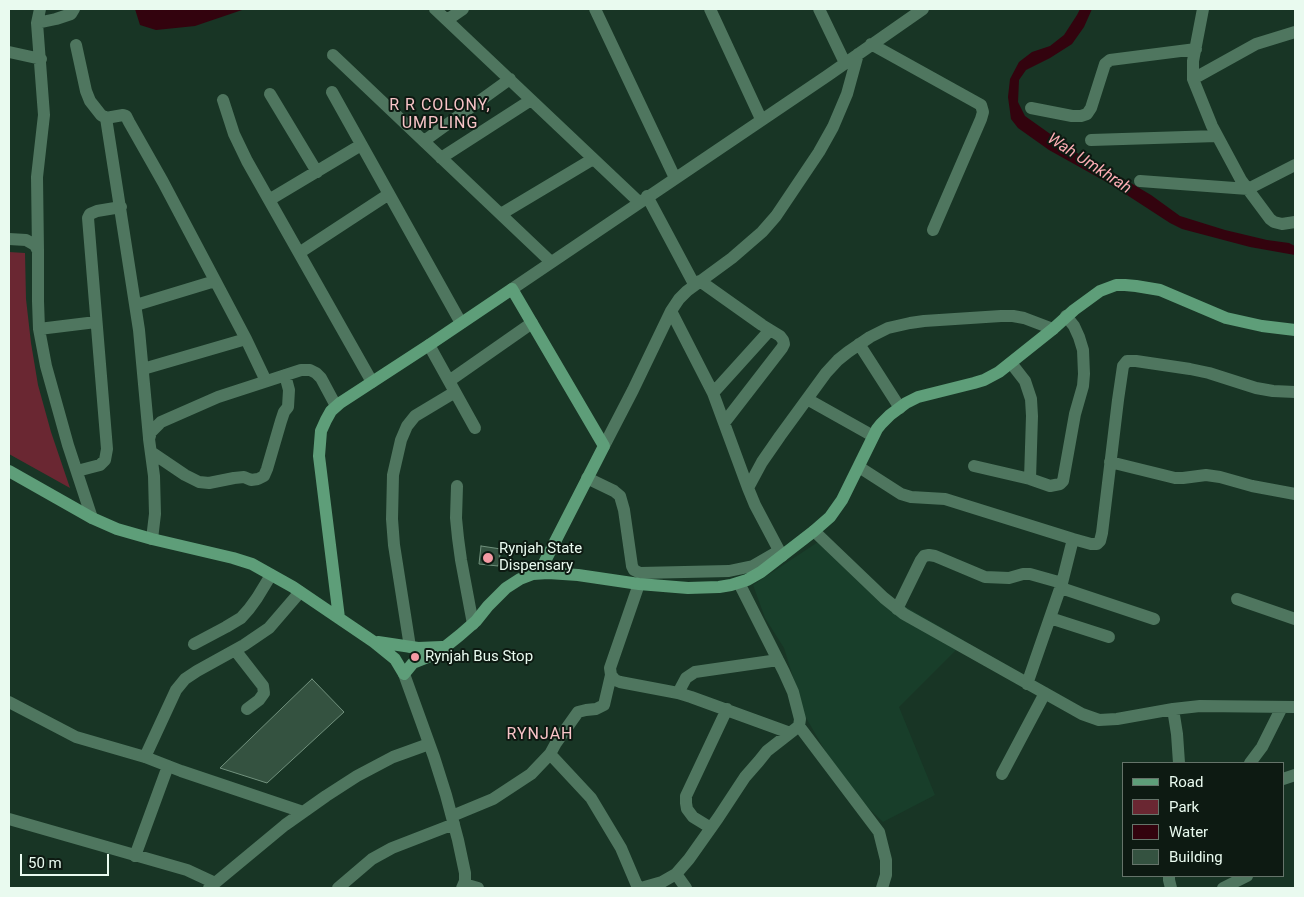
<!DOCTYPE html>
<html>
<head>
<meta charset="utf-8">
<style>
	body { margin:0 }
	#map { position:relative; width:1304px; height:897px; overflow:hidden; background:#183525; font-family:Roboto,sans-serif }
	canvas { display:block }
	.frame { position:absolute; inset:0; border:10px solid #e9faef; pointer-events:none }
	.legend { position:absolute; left:1122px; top:762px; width:162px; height:115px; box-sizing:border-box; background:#0d1a12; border:1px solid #65746a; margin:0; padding:6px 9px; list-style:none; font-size:15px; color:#e9faef }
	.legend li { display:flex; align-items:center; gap:10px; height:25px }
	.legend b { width:25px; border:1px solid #65746a }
	.scale { position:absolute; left:20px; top:854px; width:89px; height:22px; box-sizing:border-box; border:2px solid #e9faef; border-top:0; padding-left:6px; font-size:15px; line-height:18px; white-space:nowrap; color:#e9faef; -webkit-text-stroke:4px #0d1a12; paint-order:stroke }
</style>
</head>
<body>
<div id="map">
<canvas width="1304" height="897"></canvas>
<div class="frame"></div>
<ul class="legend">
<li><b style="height:6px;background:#5e9e79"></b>Road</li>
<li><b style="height:14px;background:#6a2732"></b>Park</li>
<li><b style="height:14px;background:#33030e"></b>Water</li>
<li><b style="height:14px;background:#345240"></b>Building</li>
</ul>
<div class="scale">50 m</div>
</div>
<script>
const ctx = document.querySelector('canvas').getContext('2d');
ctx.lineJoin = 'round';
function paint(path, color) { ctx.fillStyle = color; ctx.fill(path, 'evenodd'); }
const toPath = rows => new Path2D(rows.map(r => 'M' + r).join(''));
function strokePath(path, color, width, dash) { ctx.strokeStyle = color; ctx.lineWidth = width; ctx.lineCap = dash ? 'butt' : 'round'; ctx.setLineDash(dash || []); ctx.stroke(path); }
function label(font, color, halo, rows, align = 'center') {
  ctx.font = font + ' Roboto,sans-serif'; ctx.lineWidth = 4; ctx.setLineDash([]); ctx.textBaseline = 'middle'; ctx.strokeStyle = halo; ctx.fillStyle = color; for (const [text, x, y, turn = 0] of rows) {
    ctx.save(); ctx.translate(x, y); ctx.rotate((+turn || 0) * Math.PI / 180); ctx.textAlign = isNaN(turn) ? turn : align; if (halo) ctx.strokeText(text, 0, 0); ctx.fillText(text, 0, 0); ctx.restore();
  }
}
const built = toPath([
	[824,538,896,601,965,641,899,707,935,795,883,822,846,787,805,716,784,648,765,618,753,585]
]);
const green = toPath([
	[9,252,25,253,26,299,31,343,38,385,51,432,70,488,9,454]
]);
const water = toPath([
	[135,9,245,9,195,26,156,30,140,25],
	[1080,9,1092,9,1084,27,1072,44,1050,58,1026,70,1019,80,1018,102,1025,116,1077,153,1102,166,1151,195,1180,216,1225,230,1267,240,1289,243,1295,246,1295,255,1250,247,1182,229,1170,223,1110,184,1049,150,1018,128,1011,119,1008,97,1010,79,1019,62,1032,52,1050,46,1064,35,1077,15]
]);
const building = toPath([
	[481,546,501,549,498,566,479,564,481,546],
	[312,679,344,712,267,783,220,768,312,679]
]);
const street = toPath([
	[435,9,639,202],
	[595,9,675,178],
	[710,9,761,119],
	[819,9,845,63],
	[1203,9,1193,61,1193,79,1212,126,1241,180,1270,219,1274,222,1282,224,1295,222],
	[447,20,463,9],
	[37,23,56,19,71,14,74,9],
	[871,44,981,105,983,112,981,119,933,230],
	[76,45,86,91,90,101,101,115,106,118,123,115,126,116,129,122,163,182,246,339,266,381],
	[9,52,41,59],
	[333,55,551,262],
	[1193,79,1256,44,1295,32],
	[332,92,461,323],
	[270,94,317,172],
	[223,100,234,134,247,161,372,382],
	[1031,108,1072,116,1081,116,1087,114,1091,108,1105,64,1110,60,1196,49],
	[106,118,139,330,149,438],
	[1091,140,1217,136],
	[424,141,510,79],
	[441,158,531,100],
	[1140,181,1248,189,1295,165],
	[647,196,694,284],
	[269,200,361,145],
	[501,214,593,159],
	[9,239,26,240,35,245,38,251,38,301,39,329,46,366,68,445,92,518],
	[38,251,37,177,44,115,37,23,40,9],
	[299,253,389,194],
	[700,281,762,325,780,336,783,340,784,344,782,348,724,423],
	[512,289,827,76,923,9],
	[136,305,215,281],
	[671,311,713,393,748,488,755,505,782,556],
	[39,329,96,322],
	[859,344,900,408],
	[429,345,475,428],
	[1011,363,1025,381,1031,399,1032,416,1030,479],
	[143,369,246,339],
	[449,381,532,323],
	[713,393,770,330],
	[807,399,873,436],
	[604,446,633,390,671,311,679,299,687,291,732,258,762,232,776,216,819,152,833,127,847,94,858,54],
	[151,452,185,475,199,482,209,483,234,478,244,477,251,480,258,479,264,476,267,469,281,421,284,412,288,407,289,390,285,375],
	[1110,462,1175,478,1183,478,1206,475,1220,477,1252,486,1295,494],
	[974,466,1030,479,1050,486,1060,484,1063,481,1075,414,1083,386,1084,374,1083,350,1079,337,1074,326,1066,316],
	[859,467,901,494,911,497,945,499,1073,539,1091,544,1097,544,1100,541,1102,533,1118,400,1123,366,1127,361,1136,361,1190,369,1209,373,1256,388,1273,391,1295,392],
	[77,471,100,465,105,460,107,449,88,218,90,214,97,211,121,207],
	[587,478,614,491,620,496,624,510,632,566,634,570,640,573,729,571,753,566,779,551],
	[457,486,456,518,458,538,461,560,473,624],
	[748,488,762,462,780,436,826,373,838,360,848,352,870,337,888,328,910,323,924,321,1001,316,1013,316,1024,318,1053,329],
	[814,531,884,598,904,614,1082,714,1099,720,1117,719,1173,709,1200,706,1295,707],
	[152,539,155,514,154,476,149,439,151,432,161,422,218,397,301,370,310,370,316,373,321,378,336,406],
	[639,584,610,668,611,675,615,680,620,682,678,693,691,697,790,733],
	[1061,588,1154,619],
	[1237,599,1295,619],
	[897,609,921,560,924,556,929,555,935,556,985,577,1009,578,1023,574,1030,574,1062,583],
	[1050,618,1109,637],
	[194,644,226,627,241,618,249,609,257,598,271,575],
	[410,647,394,545,392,519,393,475,401,440,407,426,415,416,455,392],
	[235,650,263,686,264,693,259,700,247,709],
	[404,674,434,757,446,795,458,840,465,873,465,881,462,888],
	[1027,684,1062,583,1073,539],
	[678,693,686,678,695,672,778,660],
	[9,702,76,737,145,757,181,771,303,812],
	[1173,709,1177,734,1179,763],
	[799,726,879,832,886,860,886,875,882,888],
	[550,754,591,798,621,848,638,888],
	[145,757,176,690,185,679,197,671,244,645,269,628,300,592],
	[1250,763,1262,747,1282,707],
	[1002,774,1045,693],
	[1283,779,1295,775],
	[452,816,493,799,531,774,550,754,556,743,578,712,586,710,596,709,604,705,611,675],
	[9,819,187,870,215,883],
	[711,828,693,817,687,809,686,803,686,796,727,709],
	[135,856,168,766],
	[676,874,686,888],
	[1169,876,1169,880,1171,888],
	[464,884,478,888],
	[209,888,285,825,326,796,357,776,393,757,429,744],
	[338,888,372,859,392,848,454,824],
	[641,888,662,882,676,874,689,859,718,818,745,777,759,761,767,751,799,726,800,719,793,692,784,672,739,583],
	[1223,888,1247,876]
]);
const secondary = toPath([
	[9,471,92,518,117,529,152,539,233,558,252,564,293,587,374,642,395,659,404,674,413,663,428,657,445,647,460,635,476,621,488,606,506,588,520,579,533,574,548,573,578,575,639,584,688,588,719,587,731,585,747,580,761,572,814,531,830,517,842,500,877,429,881,424,890,415,906,403,918,397,974,383,984,380,999,372,1053,329,1074,310,1100,291,1116,285,1125,285,1136,286,1160,290,1226,318,1262,326,1295,330],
	[339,618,319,456,321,431,326,420,331,411,340,403,429,345,512,289,604,446,539,573],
	[378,642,418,648,442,647]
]);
const markers = [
	[488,558,6,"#f49aa3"],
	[415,657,5,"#f49aa3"]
];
const poiNames = [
	["Rynjah State",499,549],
	["Dispensary",499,566],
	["Rynjah Bus Stop",425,657]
];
const neighbourhoodNames = [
	["R R COLONY,",440,106],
	["UMPLING",440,124],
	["RYNJAH",540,735]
];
const waterNames = [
	["Wah Umkhrah",1089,164,33]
];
paint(built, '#183e2a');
paint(green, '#6a2732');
paint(water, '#33030e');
paint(building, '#345240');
strokePath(building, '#71917d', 1);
strokePath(street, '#4f765f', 12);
strokePath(secondary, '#5e9e79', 12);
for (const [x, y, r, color] of markers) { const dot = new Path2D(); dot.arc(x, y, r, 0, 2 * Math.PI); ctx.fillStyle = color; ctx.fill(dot); strokePath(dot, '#0d1a12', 2); }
label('15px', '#e9faef', '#0d1a12', poiNames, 'left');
ctx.letterSpacing = '1px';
label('16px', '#f8c4c7', '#0d1a12', neighbourhoodNames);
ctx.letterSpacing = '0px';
label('italic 16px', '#feaeb5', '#0d1a12', waterNames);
</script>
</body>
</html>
